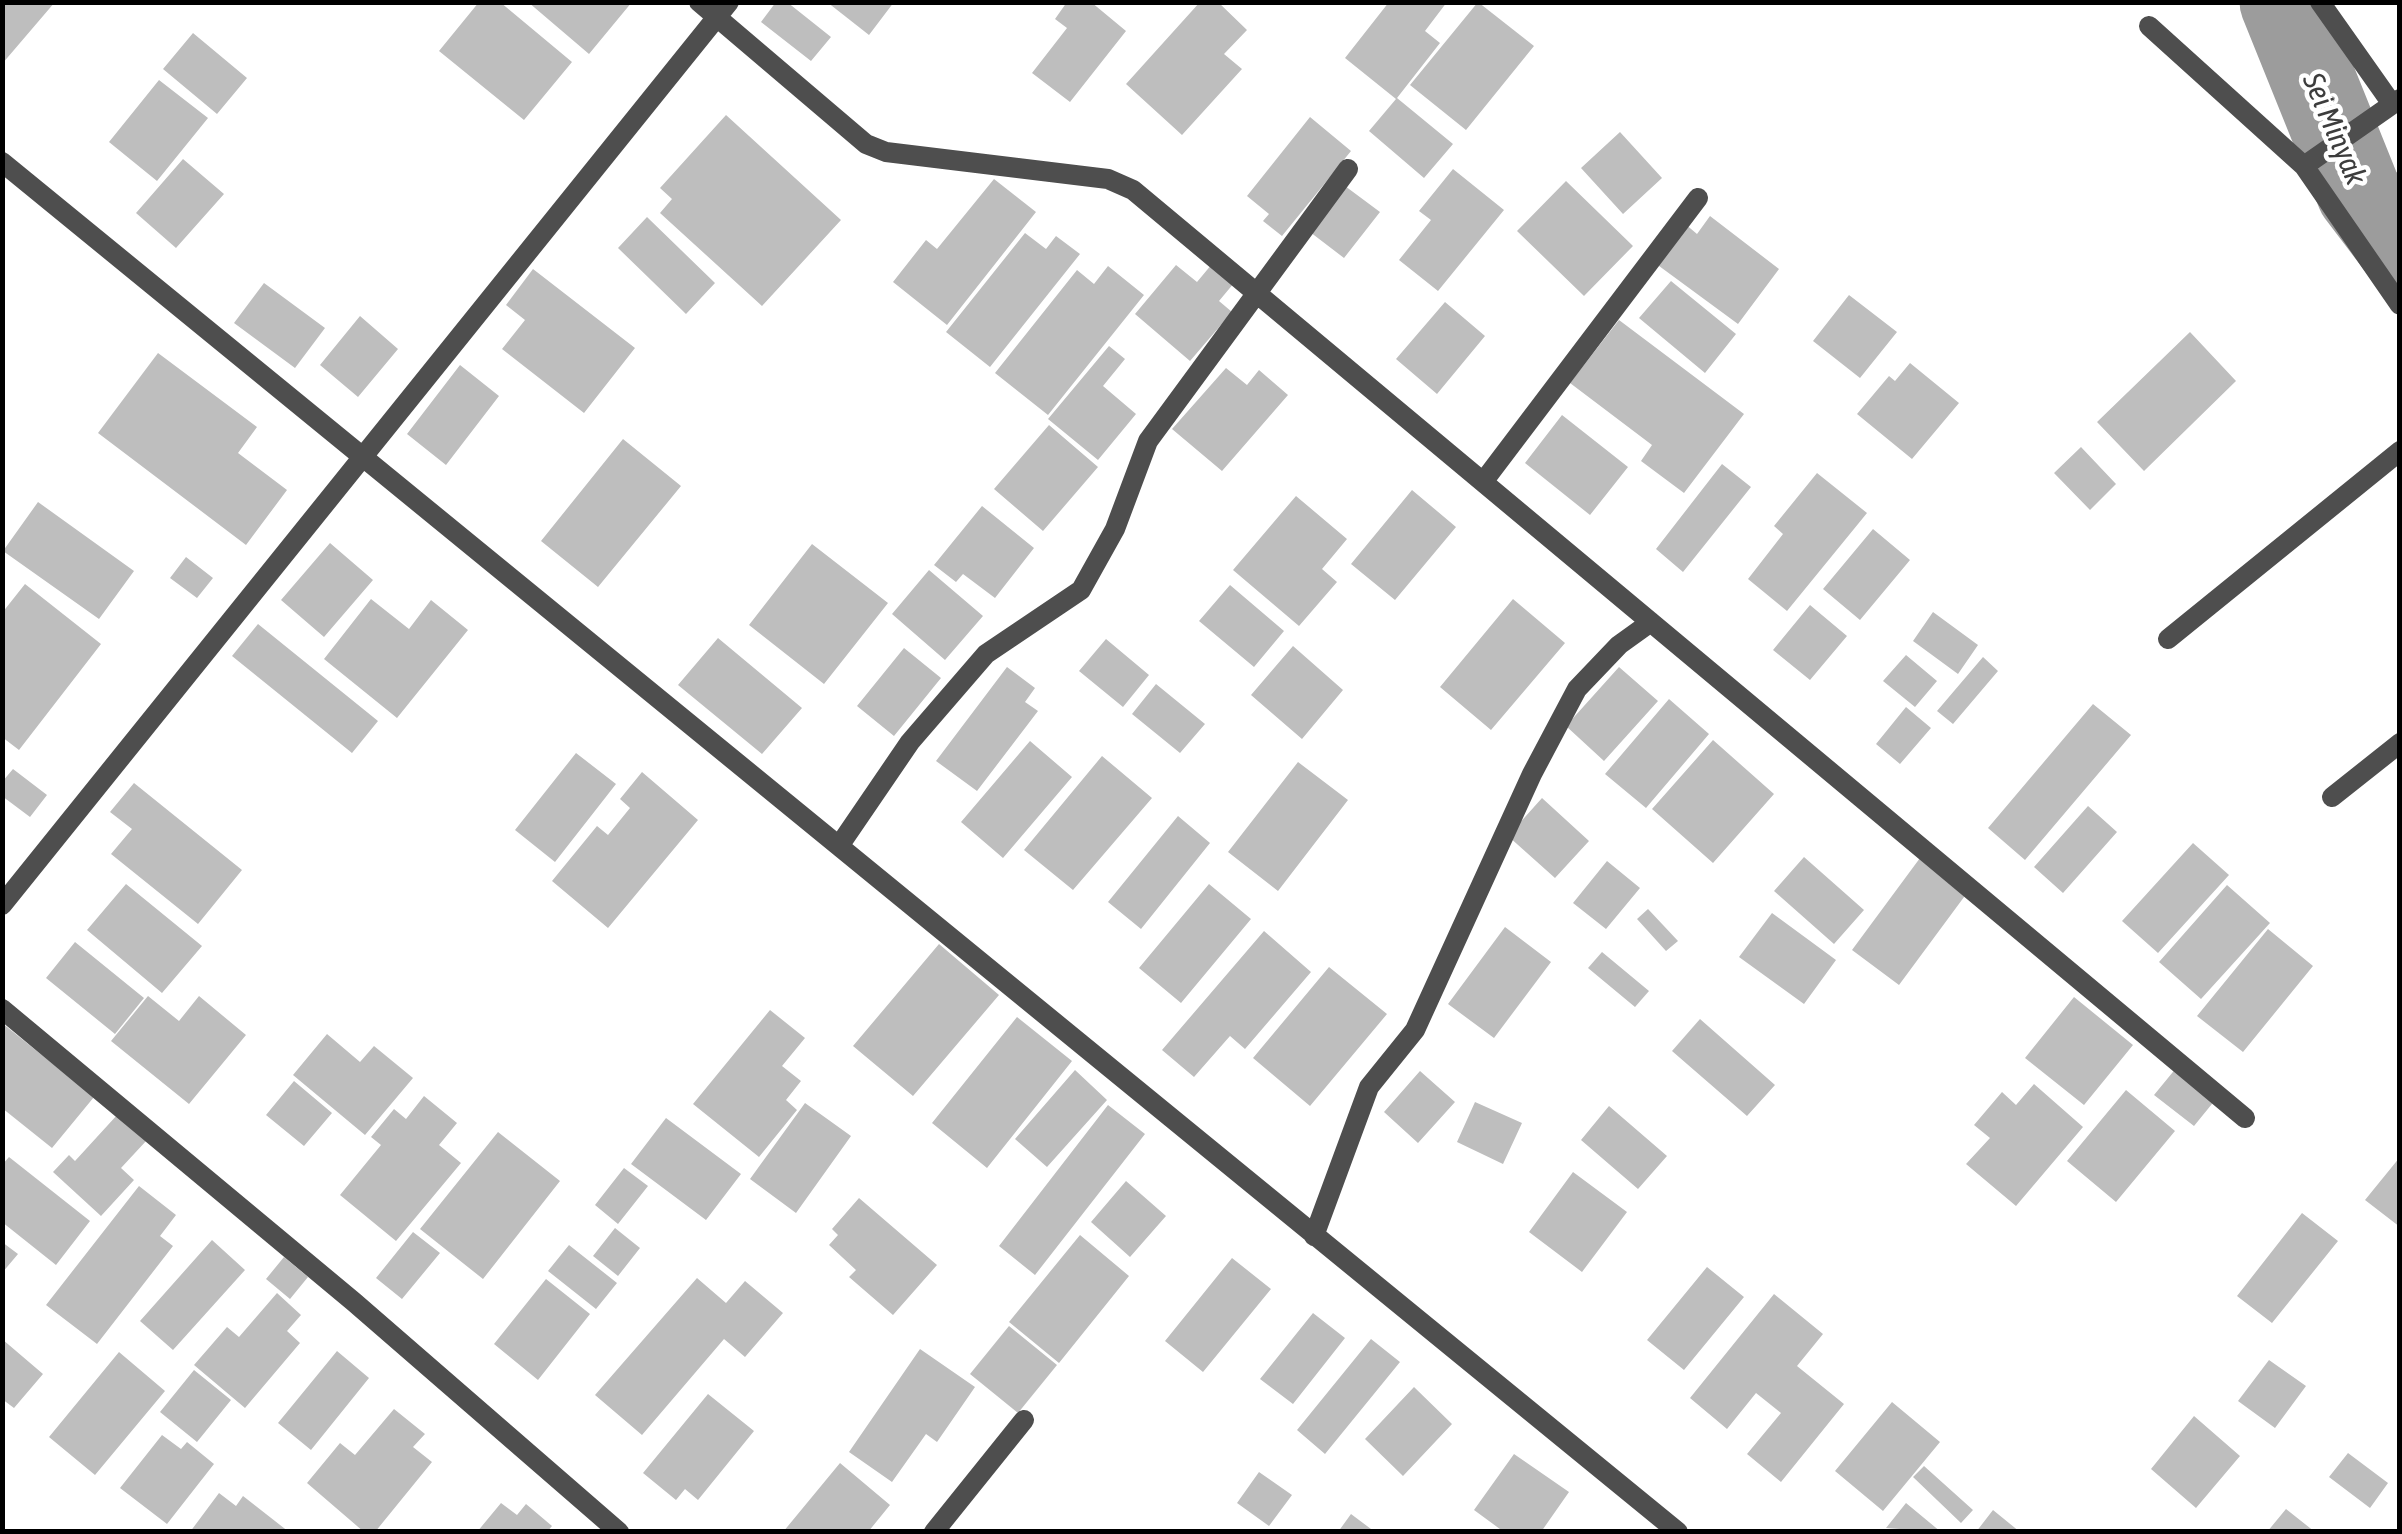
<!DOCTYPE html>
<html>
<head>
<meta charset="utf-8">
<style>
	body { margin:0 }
	#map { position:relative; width:2402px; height:1534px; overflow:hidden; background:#fff; font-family:"Asap Condensed",sans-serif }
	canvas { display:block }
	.frame { position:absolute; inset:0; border:5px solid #000; pointer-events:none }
</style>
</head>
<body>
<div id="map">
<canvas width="2402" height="1534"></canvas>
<div class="frame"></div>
</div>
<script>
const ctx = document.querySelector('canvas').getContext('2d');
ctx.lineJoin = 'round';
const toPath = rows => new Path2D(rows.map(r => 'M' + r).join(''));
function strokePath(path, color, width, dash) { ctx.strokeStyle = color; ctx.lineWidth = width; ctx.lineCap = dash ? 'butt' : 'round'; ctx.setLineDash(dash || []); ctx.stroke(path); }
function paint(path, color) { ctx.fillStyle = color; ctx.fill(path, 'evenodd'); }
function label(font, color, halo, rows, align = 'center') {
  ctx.font = font + ' "Asap Condensed",sans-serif'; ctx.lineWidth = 9; ctx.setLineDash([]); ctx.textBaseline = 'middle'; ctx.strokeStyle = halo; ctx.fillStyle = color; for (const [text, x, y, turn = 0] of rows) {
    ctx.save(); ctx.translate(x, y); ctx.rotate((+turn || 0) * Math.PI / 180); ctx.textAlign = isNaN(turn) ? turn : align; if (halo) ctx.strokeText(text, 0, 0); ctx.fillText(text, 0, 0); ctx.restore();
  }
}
const river = toPath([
	[2282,2,2359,193,2400,247]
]);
const building = toPath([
	[2,2,55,2,2,64],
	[479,2,500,2,572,62,524,120,439,51],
	[528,2,632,2,589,54],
	[776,2,787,2,831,37,811,61,761,22],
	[827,2,894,2,869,35],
	[1067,2,1091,2,1126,31,1070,102,1032,73,1067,28,1055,19],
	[1200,2,1218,2,1247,30,1224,54,1242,69,1182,135,1126,84],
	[1389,2,1447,2,1425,31,1440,43,1397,98,1453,144,1424,178,1369,131,1396,99,1345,58],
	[1478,2,1534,46,1466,130,1410,85],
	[193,33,247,78,217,114,163,69],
	[159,80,208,118,157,181,109,142],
	[726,115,841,220,762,306,660,213,672,199,660,188],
	[1310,117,1351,151,1282,236,1263,221,1269,214,1247,196],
	[1620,132,1662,178,1623,214,1581,168],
	[183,159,224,194,176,248,136,213],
	[1453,169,1504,210,1438,291,1399,260,1431,220,1419,211],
	[994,179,1036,212,947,325,893,282,926,240,937,249],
	[1566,181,1633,246,1584,296,1517,231],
	[1345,186,1380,212,1344,258,1310,232],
	[1710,216,1779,269,1738,324,1655,263,1684,223,1697,234],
	[647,217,715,283,686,314,618,248],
	[1025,233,1046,249,1056,236,1080,254,990,367,946,332],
	[1212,264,1234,283,1219,301,1232,312,1190,361,1135,314,1176,265,1197,282],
	[1108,266,1144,295,1048,415,995,373,1077,270,1094,284],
	[533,269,635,348,584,413,502,349,525,320,506,305],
	[1671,281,1736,334,1705,373,1639,318],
	[264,283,325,328,295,368,234,323],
	[1849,295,1897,332,1860,378,1813,341],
	[1445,302,1485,336,1437,394,1396,359],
	[360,316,398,349,358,397,320,365],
	[1619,320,1744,414,1684,493,1641,461,1652,445,1570,383],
	[2190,332,2236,381,2144,471,2097,422],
	[1109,346,1125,359,1103,386,1136,414,1098,460,1048,419],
	[158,353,257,427,238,453,287,490,246,545,98,433],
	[1910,363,1959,403,1912,459,1857,414,1889,376,1895,381],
	[460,365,499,396,446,465,407,434],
	[1226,368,1247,385,1259,370,1288,395,1222,471,1172,429],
	[1562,415,1628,467,1590,515,1525,463],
	[1049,425,1098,467,1043,531,994,489],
	[623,439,681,486,598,587,541,541],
	[2081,447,2116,484,2090,510,2054,473],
	[1722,464,1751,487,1683,572,1656,549],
	[1817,473,1867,513,1787,611,1748,579,1783,534,1774,526],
	[1412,490,1456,527,1395,600,1351,564],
	[1296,496,1347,539,1322,569,1337,582,1299,626,1233,570],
	[38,502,134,571,99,619,3,551],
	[982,506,1034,548,995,598,963,574,956,582,934,565],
	[1873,529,1910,560,1860,620,1823,589],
	[330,543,373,580,324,637,281,600],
	[812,544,888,603,824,684,749,625],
	[186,557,213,578,197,598,170,578],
	[929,570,983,616,945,660,892,614],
	[25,584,101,644,19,750,2,737,2,613],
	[1230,585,1284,631,1254,667,1199,621],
	[371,599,409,629,431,600,468,630,397,718,324,659],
	[1513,599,1565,643,1491,730,1440,687],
	[1810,605,1847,636,1810,680,1773,650],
	[1933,612,1978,645,1958,674,1913,641],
	[258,624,378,721,352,753,232,656],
	[718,638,802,708,762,754,678,685],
	[1106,639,1149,675,1123,707,1079,671],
	[1293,646,1343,690,1302,739,1251,695],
	[904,648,941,678,894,736,857,706],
	[1906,655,1937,681,1915,707,1883,681],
	[1983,657,1998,671,1953,724,1937,711],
	[1007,667,1035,688,1025,702,1038,711,977,791,936,761],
	[1619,667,1658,701,1604,761,1566,726],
	[1156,684,1205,724,1180,753,1132,714],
	[1669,699,1709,734,1646,808,1605,774],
	[2093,704,2131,735,2025,860,1988,828],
	[1906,707,1931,728,1900,764,1876,744],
	[1713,740,1774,794,1713,863,1652,809],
	[1030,741,1072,777,1003,858,961,822],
	[576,753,616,784,555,862,515,830],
	[1102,756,1152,798,1073,890,1024,850],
	[1298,762,1348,800,1278,891,1228,852],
	[13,769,47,795,30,817,2,796,2,782],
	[642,772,698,820,608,928,552,881,597,826,608,835,630,808,620,799],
	[134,783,242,870,198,924,111,854,132,829,110,812],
	[1542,798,1589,841,1555,878,1508,836],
	[2088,806,2117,832,2063,893,2034,867],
	[1178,816,1210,843,1141,929,1108,902],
	[2193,843,2229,875,2158,953,2122,921],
	[1804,857,1864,910,1834,944,1774,891],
	[1920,858,1967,893,1899,985,1852,950],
	[1607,861,1640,888,1606,929,1573,903],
	[126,884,202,946,162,993,87,930],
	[1209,884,1251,919,1181,1003,1139,968],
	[2227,885,2270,923,2201,999,2159,962],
	[1648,909,1678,941,1666,951,1637,919],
	[1772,913,1836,960,1804,1004,1739,957],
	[1505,927,1551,962,1494,1038,1448,1004],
	[2268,929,2313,966,2243,1052,2197,1016],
	[1264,931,1311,972,1245,1049,1230,1036,1194,1077,1162,1050],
	[75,942,144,998,115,1034,46,978],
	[939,944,999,995,913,1096,853,1046],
	[1602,952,1649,991,1635,1007,1588,968],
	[1329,967,1387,1014,1310,1106,1253,1058],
	[148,996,179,1021,199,996,246,1035,189,1104,111,1041],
	[2074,997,2133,1045,2084,1105,2025,1058],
	[770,1010,805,1038,782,1066,801,1081,786,1100,797,1110,759,1157,693,1104],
	[1017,1017,1072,1061,987,1168,932,1123],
	[1700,1019,1775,1085,1747,1116,1672,1051],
	[2,1023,94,1097,52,1148,2,1108],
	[327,1034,360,1062,374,1046,413,1078,365,1135,293,1075],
	[2177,1067,2216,1099,2194,1126,2154,1095],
	[1075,1070,1107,1100,1047,1167,1015,1139],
	[1420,1071,1455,1102,1418,1143,1384,1112],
	[294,1081,332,1113,304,1146,266,1115],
	[2034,1084,2083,1127,2016,1206,1966,1164,1990,1138,1974,1125,2002,1092,2016,1105],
	[2126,1090,2175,1131,2116,1202,2067,1161],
	[424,1096,457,1123,439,1145,461,1163,396,1241,340,1195,381,1145,371,1137,394,1109,406,1119],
	[1475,1102,1522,1123,1503,1164,1457,1142],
	[805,1103,851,1136,796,1213,750,1179],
	[1108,1105,1145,1134,1035,1275,999,1246],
	[1609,1106,1667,1156,1638,1189,1581,1140],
	[118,1114,147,1140,121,1168,134,1180,101,1216,53,1172,69,1155,75,1161],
	[666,1118,741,1174,706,1220,631,1164],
	[498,1132,560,1181,483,1279,420,1229],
	[9,1157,90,1221,56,1265,2,1222,2,1165],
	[2400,1157,2400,1227,2365,1200],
	[624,1168,648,1186,618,1224,595,1205],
	[1573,1172,1627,1212,1582,1272,1529,1232],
	[1126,1181,1166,1216,1130,1257,1091,1222],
	[139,1186,176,1215,160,1236,173,1246,97,1344,46,1305],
	[859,1198,937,1265,893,1315,849,1277,856,1270,829,1245,838,1235,832,1229],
	[2302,1213,2338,1241,2272,1323,2237,1296],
	[615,1228,640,1248,618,1276,593,1256],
	[413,1232,440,1253,402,1299,376,1278],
	[1080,1235,1129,1276,1059,1363,1009,1322],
	[212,1240,245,1270,173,1350,140,1321],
	[2,1242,18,1254,2,1273],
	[569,1245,617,1283,596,1309,548,1271],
	[284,1257,308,1277,290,1299,266,1279],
	[1232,1258,1271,1289,1203,1372,1165,1341],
	[1707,1267,1744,1297,1684,1370,1647,1340],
	[697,1278,726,1303,745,1281,783,1313,745,1357,724,1339,642,1435,595,1395],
	[546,1279,590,1314,538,1380,494,1344],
	[277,1293,301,1315,287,1331,300,1343,245,1408,194,1365,227,1327,239,1337],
	[1774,1294,1823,1334,1797,1366,1844,1404,1781,1482,1747,1454,1781,1413,1756,1393,1727,1429,1690,1398],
	[1313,1313,1345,1338,1293,1404,1260,1379],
	[1009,1326,1057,1365,1018,1413,970,1374],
	[2,1339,43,1374,14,1408,2,1399],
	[1371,1339,1400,1362,1325,1454,1297,1430],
	[920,1349,975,1387,937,1442,926,1434,892,1482,849,1452],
	[337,1351,369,1378,311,1450,278,1423],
	[119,1352,165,1391,95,1475,49,1437],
	[2269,1360,2306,1386,2275,1428,2238,1401],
	[194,1370,231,1400,197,1442,160,1412],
	[1414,1387,1452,1424,1403,1476,1365,1439],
	[708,1394,754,1431,698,1500,685,1489,676,1500,643,1473],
	[1892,1402,1940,1442,1883,1511,1835,1471],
	[394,1409,425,1434,413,1447,432,1462,375,1532,364,1532,307,1483,340,1443,355,1455],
	[2194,1416,2240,1456,2196,1508,2151,1469],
	[162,1435,181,1449,187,1442,214,1464,167,1524,120,1488],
	[2348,1453,2388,1483,2370,1508,2329,1477],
	[1514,1454,1569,1492,1541,1532,1504,1532,1474,1510],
	[840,1463,890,1505,868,1532,783,1532],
	[1924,1466,1973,1510,1961,1523,1913,1477],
	[1259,1472,1292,1495,1269,1526,1237,1503],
	[219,1493,236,1506,243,1496,289,1532,190,1532],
	[501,1503,517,1515,526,1504,552,1526,547,1532,477,1532],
	[1906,1503,1941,1532,1886,1528],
	[2286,1509,2315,1532,2267,1532],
	[1993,1510,2020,1532,1976,1532],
	[1351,1514,1375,1532,1338,1532]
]);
const street = toPath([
	[699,2,866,144,886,152,1108,179,1133,190,2245,1118],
	[2320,2,2392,104],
	[2149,26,2304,166,2400,305],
	[2,162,1678,1532],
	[2304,166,2400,99],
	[1483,482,1698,198],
	[2168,639,2400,451],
	[2332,797,2400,743],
	[839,846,910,742,986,654,1081,590,1115,529,1148,441,1348,169],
	[2,905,729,2],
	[2,1009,354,1302,619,1532],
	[1314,1236,1369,1087,1415,1030,1532,774,1577,689,1619,645,1651,622],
	[934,1532,1024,1420]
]);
const waterNames = [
	["Sei Minyak",2334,129,67]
];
strokePath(river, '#9c9c9c', 85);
paint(building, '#bebebe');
strokePath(street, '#4e4e4e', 20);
label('italic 30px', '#3d3d3d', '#fff', waterNames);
</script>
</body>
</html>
